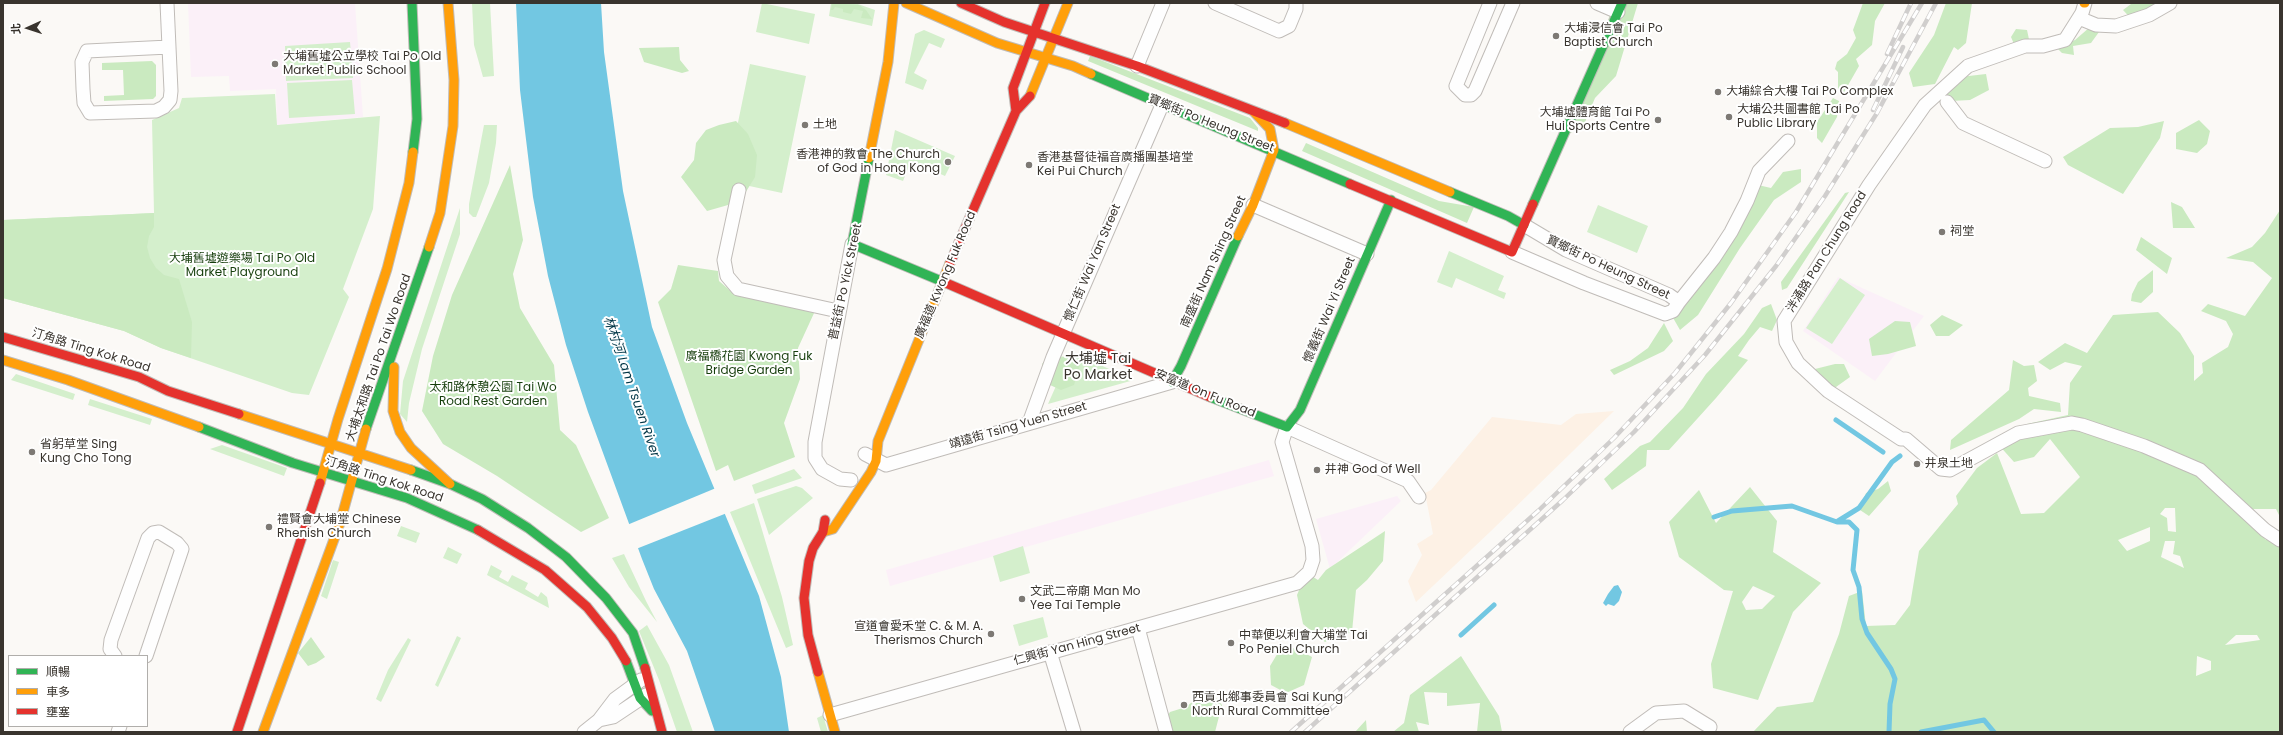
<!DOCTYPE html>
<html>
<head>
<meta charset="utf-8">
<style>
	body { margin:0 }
	#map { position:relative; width:2283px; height:735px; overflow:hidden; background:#fbf9f6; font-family:Poppins,"Noto Sans TC",sans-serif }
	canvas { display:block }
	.frame { position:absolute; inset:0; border:4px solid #39342e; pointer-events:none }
	.legend { position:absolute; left:8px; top:655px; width:140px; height:72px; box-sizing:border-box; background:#fff; border:1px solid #b0aeab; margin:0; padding:5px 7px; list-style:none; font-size:12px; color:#39342e }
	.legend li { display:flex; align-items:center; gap:8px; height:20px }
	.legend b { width:20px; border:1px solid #b0aeab }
	.north { position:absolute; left:8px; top:8px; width:40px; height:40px; -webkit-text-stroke:3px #fff; paint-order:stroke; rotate:267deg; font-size:11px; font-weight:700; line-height:16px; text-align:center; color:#39342e }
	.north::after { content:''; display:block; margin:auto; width:14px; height:18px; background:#39342e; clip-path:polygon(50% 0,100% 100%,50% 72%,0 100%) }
</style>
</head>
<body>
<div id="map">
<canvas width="2283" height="735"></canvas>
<div class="frame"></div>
<ul class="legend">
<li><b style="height:5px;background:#30b455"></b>順暢</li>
<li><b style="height:5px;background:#ff9f0a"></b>車多</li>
<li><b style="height:5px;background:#e5322d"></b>壅塞</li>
</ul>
<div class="north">北</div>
</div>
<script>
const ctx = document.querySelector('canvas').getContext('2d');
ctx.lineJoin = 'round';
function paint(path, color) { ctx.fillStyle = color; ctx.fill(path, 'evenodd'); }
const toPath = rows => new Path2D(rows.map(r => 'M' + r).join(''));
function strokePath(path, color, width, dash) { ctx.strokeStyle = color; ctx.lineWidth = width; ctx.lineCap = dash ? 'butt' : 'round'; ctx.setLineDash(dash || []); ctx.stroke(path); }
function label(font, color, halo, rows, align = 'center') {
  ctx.font = font + ' Poppins,"Noto Sans TC",sans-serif'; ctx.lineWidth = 4; ctx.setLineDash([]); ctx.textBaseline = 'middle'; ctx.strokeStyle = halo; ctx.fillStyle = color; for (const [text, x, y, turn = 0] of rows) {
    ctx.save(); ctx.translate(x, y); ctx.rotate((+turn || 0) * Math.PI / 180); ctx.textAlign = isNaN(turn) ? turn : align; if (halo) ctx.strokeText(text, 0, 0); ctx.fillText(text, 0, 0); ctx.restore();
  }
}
const commercial = toPath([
	[1269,460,1274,476,890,586,886,570]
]);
const built = toPath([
	[1614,411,1491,531,1416,602,1408,581,1422,555,1417,544,1433,534,1425,493,1431,490,1492,417,1561,425,1576,414]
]);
const education = toPath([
	[188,3,355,3,363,117,277,125,276,89,230,91,229,76,191,77],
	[1838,277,1924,316,1875,381,1803,331],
	[1397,496,1401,501,1330,569,1316,519]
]);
const green = toPath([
	[472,3,490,3,494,76,483,77,474,45],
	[762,3,815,14,809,44,756,32],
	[831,3,855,3,875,10,872,26,829,16],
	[924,30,945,39,941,48,929,43,914,73,927,80,923,90,905,83,915,34],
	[350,42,353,78,286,81,285,46],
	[750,64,806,76,782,193,726,181],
	[352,80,355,114,289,118,287,83],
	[275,94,277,125,380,116,373,209,343,289,349,297,309,395,292,393,161,348,124,331,3,298,3,220,154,213,152,120,179,108,182,98],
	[484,125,497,125,496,143,489,183,476,217,473,217,469,213,469,204],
	[895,130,955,156,945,176,911,161,903,181,886,175],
	[1598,205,1648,226,1637,253,1587,232],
	[460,208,460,234,422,349,409,403,407,422,400,414,403,381],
	[1449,251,1504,276,1498,290,1506,293,1504,299,1456,278,1452,288,1437,282],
	[1840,278,1865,295,1832,344,1806,328],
	[1071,352,1134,380,1048,404],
	[16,374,75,394,73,400,11,380],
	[90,399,152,419,150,425,88,405],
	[222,445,287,468,284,476,210,449],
	[794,469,802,478,755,494,752,485],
	[796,486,802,488,813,498,769,535,757,499],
	[754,503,782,597,793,645,786,648,730,512],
	[401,526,420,533,416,543,397,536],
	[1023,546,1030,573,1000,582,993,556],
	[448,547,462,554,457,564,443,558],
	[624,554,646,601,657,622,629,587,612,558],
	[333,560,339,562,327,599,321,596],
	[491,565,502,571,499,577,508,582,512,575,528,583,525,589,538,597,541,592,547,597,549,608,487,575],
	[1043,617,1048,637,1019,646,1013,625],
	[647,625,669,665,693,732,677,732,659,680,639,631],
	[457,636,461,638,438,687,435,685],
	[408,638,411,640,381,702,376,699,388,670],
	[823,715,828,732,821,732,817,718]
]);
const forest = toPath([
	[832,3,859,5,866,10,872,19,861,18,863,11,854,9,851,14,843,12,843,9,835,7,833,10,831,10],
	[1614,3,1638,3,1616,76,1595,98,1583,127,1568,134],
	[1863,3,1885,3,1875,21,1872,45,1856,59,1859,66,1843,94,1838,88,1838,72,1835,69,1837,62,1847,54,1856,38,1853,30],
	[1946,3,1972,3,1966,43,1958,50,1954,47,1935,84,1913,87,1909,73,1934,35],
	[2141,3,2159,3,2137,25,2123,10,2131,4],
	[2090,27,2099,32,2091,43,2073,46,2074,55,2062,53,2057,48,2075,40],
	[2016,29,2027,30,2030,44,2014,44,2011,37],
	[679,47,680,60,689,71,682,73,644,62,639,48],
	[1090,56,1250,118,1258,128,1258,131,1088,61],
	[152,61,156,65,156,96,153,99,104,101,104,96,124,95,123,70,102,70,102,63],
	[1986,74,1989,90,1970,100,1951,101,1943,93,1960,77],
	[1833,98,1839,101,1837,117,1822,143,1817,138,1817,122],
	[2199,120,2210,131,2207,144,2197,153,2176,149,2176,133],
	[736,121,748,134,757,155,755,177,744,195,728,205,707,211,681,177,694,160,696,143,706,130,719,125],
	[2164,121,2160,138,2123,194,2068,165,2063,157,2110,128,2138,127],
	[1306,143,1439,201,1474,207,1467,223,1302,151],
	[510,165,523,240,513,274,520,308,554,365,560,430,576,445,609,518,581,532,497,476,443,444,422,411,433,356,452,295],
	[1801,169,1801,182,1774,200,1740,248,1698,315,1680,330,1672,316,1758,185,1771,188,1783,172],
	[1849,192,1787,288,1782,290,1781,282,1845,193],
	[2171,202,2182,207,2195,228,2173,228],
	[2280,210,2280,517,2276,509,2249,509,2258,531,2266,540,2272,531,2280,534,2280,732,1753,732,1777,707,1813,702,1839,634,1849,596,1862,591,1866,626,1895,625,1910,605,1919,551,1958,504,1956,496,1977,468,1997,453,2021,514,2044,513,2080,477,2050,439,2034,457,2014,462,1997,443,2027,424,2068,415,2070,383,2082,366,2065,362,2050,370,2038,362,2065,343,2087,353,2113,315,2158,312,2180,333,2194,356,2194,381,2203,373,2202,363,2228,347,2233,334,2226,321,2201,311,2208,304,2245,316,2272,278,2253,262,2226,258,2252,247,2265,233],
	[2165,508,2175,508,2176,532,2168,531,2167,518,2160,514],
	[2150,527,2150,541,2127,551,2118,540],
	[2165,541,2175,541,2173,554,2180,556,2184,568,2161,557],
	[2236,635,2257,635,2260,640,2225,645],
	[2197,656,2211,661,2211,670,2196,676],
	[154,213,154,227,149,236,147,247,150,258,156,268,164,275,179,279,192,322,191,358,161,348,124,331,3,298,3,220],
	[2141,237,2172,258,2167,274,2136,250],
	[678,265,718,271,719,281,733,293,815,311,798,348,800,379,784,423,795,457,734,481,728,465,716,471,658,302,671,289],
	[2153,270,2153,292,2141,303,2131,301,2132,294,2138,282],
	[1771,304,1777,320,1772,331,1760,327,1749,340,1738,356,1748,360,1716,398,1669,450,1647,450,1646,466,1612,490,1604,479,1640,446,1650,442,1683,408,1706,374,1744,334,1762,308],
	[1942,315,1963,325,1949,336,1936,336,1930,325],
	[1895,321,1910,322,1916,346,1888,354,1872,356,1869,339],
	[1664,323,1673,341,1664,351,1614,375,1610,370,1630,361,1648,348],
	[1050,355,1073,358,1080,365,1074,385,1061,390,1050,385,1042,364],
	[2013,360,2024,366,2034,365,2037,381,2028,388,2029,396,2060,403,2061,412,2034,409,2019,419,1950,450,1951,440,2009,390],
	[1835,364,1844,364,1850,377,1836,387,1821,386,1813,382,1815,369],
	[1888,481,1891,491,1869,516,1860,510,1866,493,1878,489],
	[1750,487,1777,521,1773,552,1821,583,1793,612,1758,700,1713,688,1711,664,1733,591,1724,590,1679,557,1669,522,1699,490,1716,523],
	[1753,586,1775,596,1762,609,1746,610,1742,602],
	[1385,531,1383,561,1367,580,1356,590,1352,632,1325,642,1303,624,1297,595,1302,583,1310,575,1318,580,1326,570],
	[311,637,325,657,316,663,308,666,298,653],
	[1282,646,1297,649,1312,657,1304,685,1286,693,1271,685,1270,666],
	[1461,656,1499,716,1502,732,1477,732,1480,703,1447,706,1447,693,1424,692,1429,725,1416,722,1419,732,1393,732,1404,723,1410,695],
	[1208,689,1222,705,1215,732,1157,732,1170,712,1186,707],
	[1366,720,1367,732,1355,732]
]);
const water = toPath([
	[516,3,601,3,604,52,623,191,652,327,687,423,759,596,781,677,789,732,715,732,687,651,654,589,642,559,588,412,566,345,548,276,533,197,520,90],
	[1618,585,1622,592,1619,601,1614,606,1608,604,1606,606,1603,603,1608,594,1614,586]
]);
const pier = toPath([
	[716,488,727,513,636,549,627,525]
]);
const stream = toPath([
	[1836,420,1883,452],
	[1714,517,1732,511,1792,506,1837,522,1849,522,1857,530,1853,570,1859,587,1862,619,1867,633,1891,669,1895,679,1890,704,1889,732],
	[1838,521,1859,508,1892,462,1900,456],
	[1461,635,1494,605],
	[1921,732,1984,720,1994,732]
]);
const street = toPath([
	[167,3,171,91,170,100,164,107,156,111,90,113,84,103,83,89,82,62,87,51,169,47],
	[1215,3,1279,31,1289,26,1296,9,1296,3],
	[1490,3,1456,86,1465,95,1471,95,1475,91,1513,3],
	[1597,3,1618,12],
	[2085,3,2082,13,2065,40,2043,46,2025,46,1968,66,1925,105,1869,185,1784,321,1786,342,1798,363,1828,391,1901,439,1906,439,1941,469,1950,470,2018,433,2072,423,2082,425,2144,446,2200,470,2265,530,2280,540],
	[2079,18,2096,25,2116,26,2149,15,2170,3],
	[1137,66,1163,3],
	[1947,102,1963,123,2045,161],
	[739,190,724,260,727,276,738,289,838,311],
	[1253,205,1367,254],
	[1512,252,1584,283,1665,314,1673,311,1679,302,1669,295,1566,250,1524,225],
	[1679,302,1714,258,1731,232,1747,201,1759,171,1788,141],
	[1029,423,1053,357,1162,105],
	[865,454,886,465,1172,382],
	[851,480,840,479,822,469,815,458,815,442,852,244],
	[1138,628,1166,732],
	[1050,652,1074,732],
	[115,656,110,649,111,640,148,538,153,533,159,532,177,543,182,549,146,656],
	[830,715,1297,583,1309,572,1313,560,1312,546,1282,442,1287,427,1408,481,1419,497],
	[599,720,613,717,646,695],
	[118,732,120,726],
	[584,732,599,720,615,699,641,680],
	[1630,732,1656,713,1684,711,1710,727]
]);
const fast = toPath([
	[412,3,417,119,413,152],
	[1091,74,1350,184],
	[869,158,852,244,946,283],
	[1450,192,1508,216,1524,225],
	[1533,204,1622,3],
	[1172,382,1181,366,1238,236],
	[1210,397,1287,427,1300,410,1391,200],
	[199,427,293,463,407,498,478,530],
	[366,429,429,247],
	[411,470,450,484,482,499,528,528,566,557,606,598,633,633,645,668],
	[626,661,640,698,652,711]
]);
const slow = toPath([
	[906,3,997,43,1073,66,1091,74],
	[2084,3,2085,3],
	[1030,96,1068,3],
	[1285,123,1450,192],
	[869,158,888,62,894,3],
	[1238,236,1253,205,1274,150,1270,129,1254,112],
	[429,247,440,213,453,126,454,80,448,3],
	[3,360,68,380,199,427],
	[394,367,393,411,400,432,411,448,450,484],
	[239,414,411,470],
	[320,483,338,419,387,269,409,183,413,152],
	[823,532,833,529,871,472,876,461,878,441,950,263],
	[818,672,835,732],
	[263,732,340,523,366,429]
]);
const jam = toPath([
	[961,3,1004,22,1137,66,1285,123],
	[1016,111,1013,88,1045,3],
	[1350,184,1512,252,1533,204],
	[950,263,1016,111,1030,96],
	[946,283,1210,397],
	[3,337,139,377,168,391,239,414],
	[478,530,545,570,587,607,612,638,626,661],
	[645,668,662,732],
	[818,672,808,635,804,598,809,561,813,548,823,532,825,520],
	[237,732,320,483]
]);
const rail = toPath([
	[1887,54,1911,3],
	[1873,110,1903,47],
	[1291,732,1538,511,1614,438,1675,373,1731,303,1796,212,1922,3],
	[1305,732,1563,500,1634,432,1705,355,1776,266,1825,196,1877,113,1936,3]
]);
const markers = [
	[1556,36,4,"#7d7974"],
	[275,64,4,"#7d7974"],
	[1718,92,4,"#7d7974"],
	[1729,117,4,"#7d7974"],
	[1658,120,4,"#7d7974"],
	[805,125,4,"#7d7974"],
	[948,162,4,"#7d7974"],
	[1029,165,4,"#7d7974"],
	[1942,232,4,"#7d7974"],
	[32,452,4,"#7d7974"],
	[1917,464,4,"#7d7974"],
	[1317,470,4,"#7d7974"],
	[269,527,4,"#7d7974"],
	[1022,599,4,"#7d7974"],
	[991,634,4,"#7d7974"],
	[1231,643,4,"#7d7974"],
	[1184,705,4,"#7d7974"]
];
const poiNames = [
	["大埔浸信會 Tai Po",1564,29],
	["Baptist Church",1564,43],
	["大埔舊墟公立學校 Tai Po Old",283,57],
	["Market Public School",283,71],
	["大埔綜合大樓 Tai Po Complex",1726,92],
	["大埔公共圖書館 Tai Po",1737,110],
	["Public Library",1737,124],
	["大埔墟體育館 Tai Po",1650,113,"right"],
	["Hui Sports Centre",1650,127,"right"],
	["土地",813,125],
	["香港神的教會 The Church",940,155,"right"],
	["of God in Hong Kong",940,169,"right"],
	["香港基督徒福音廣播團基培堂",1037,158],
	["Kei Pui Church",1037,172],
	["祠堂",1950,232],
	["省躬草堂 Sing",40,445],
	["Kung Cho Tong",40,459],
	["井泉土地",1925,464],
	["井神 God of Well",1325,470],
	["禮賢會大埔堂 Chinese",277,520],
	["Rhenish Church",277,534],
	["文武二帝廟 Man Mo",1030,592],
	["Yee Tai Temple",1030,606],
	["宣道會愛禾堂 C. & M. A.",983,627,"right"],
	["Therismos Church",983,641,"right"],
	["中華便以利會大埔堂 Tai",1239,636],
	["Po Peniel Church",1239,650],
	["西貢北鄉事委員會 Sai Kung",1192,698],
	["North Rural Committee",1192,712]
];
const streetNames = [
	["寶鄉街 Po Heung Street",1211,124,22],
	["泮涌路 Pan Chung Road",1827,252,-58],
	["南盛街 Nam Shing Street",1214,262,-66],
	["懷仁街 Wai Yan Street",1093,263,-67],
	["寶鄉街 Po Heung Street",1608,268,25],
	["廣福道 Kwong Fuk Road",946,275,-67],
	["普益街 Po Yick Street",846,282,-78],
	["懷義街 Wai Yi Street",1330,310,-67],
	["汀角路 Ting Kok Road",91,351,17],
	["大埔太和路 Tai Po Tai Wo Road",379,358,-71],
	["安富道 On Fu Road",1205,394,22],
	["靖遠街 Tsing Yuen Street",1018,426,-16],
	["汀角路 Ting Kok Road",384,480,18],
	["仁興街 Yan Hing Street",1077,645,-15]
];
const parkNames = [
	["大埔舊墟遊樂場 Tai Po Old",242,259],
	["Market Playground",242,273],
	["廣福橋花園 Kwong Fuk",749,357],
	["Bridge Garden",749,371],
	["太和路休憩公園 Tai Wo",493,388],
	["Road Rest Garden",493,402]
];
const waterNames = [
	["林村河 Lam Tsuen River",631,387,71]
];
const quarterNames = [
	["大埔墟 Tai",1098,359],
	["Po Market",1098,375]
];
paint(commercial, '#fcf0f8');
paint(built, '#fdf1e5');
paint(education, '#fbf0f8');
paint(green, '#d4efcc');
paint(forest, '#caeac0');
paint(water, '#72c7e2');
paint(pier, '#fbf9f6');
strokePath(stream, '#72c7e2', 5);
strokePath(street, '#c0bcb8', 15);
strokePath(fast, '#c0bcb8', 11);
strokePath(slow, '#c0bcb8', 11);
strokePath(jam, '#c0bcb8', 11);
strokePath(street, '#fefefe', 13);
strokePath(fast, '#30b455', 9);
strokePath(slow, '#ff9f0a', 9);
strokePath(jam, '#e5322d', 9);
strokePath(rail, '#d0cecd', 4.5);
strokePath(rail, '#fff', 3, [9]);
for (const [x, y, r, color] of markers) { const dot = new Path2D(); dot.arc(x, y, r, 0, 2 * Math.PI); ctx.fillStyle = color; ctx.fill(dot); strokePath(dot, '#fff', 1.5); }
label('12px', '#39342e', '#fff', poiNames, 'left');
label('12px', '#39342e', '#fff', streetNames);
label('12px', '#163e0c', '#fff', parkNames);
label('italic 13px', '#003646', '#fff', waterNames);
label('14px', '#39342e', '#fff', quarterNames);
</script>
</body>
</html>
